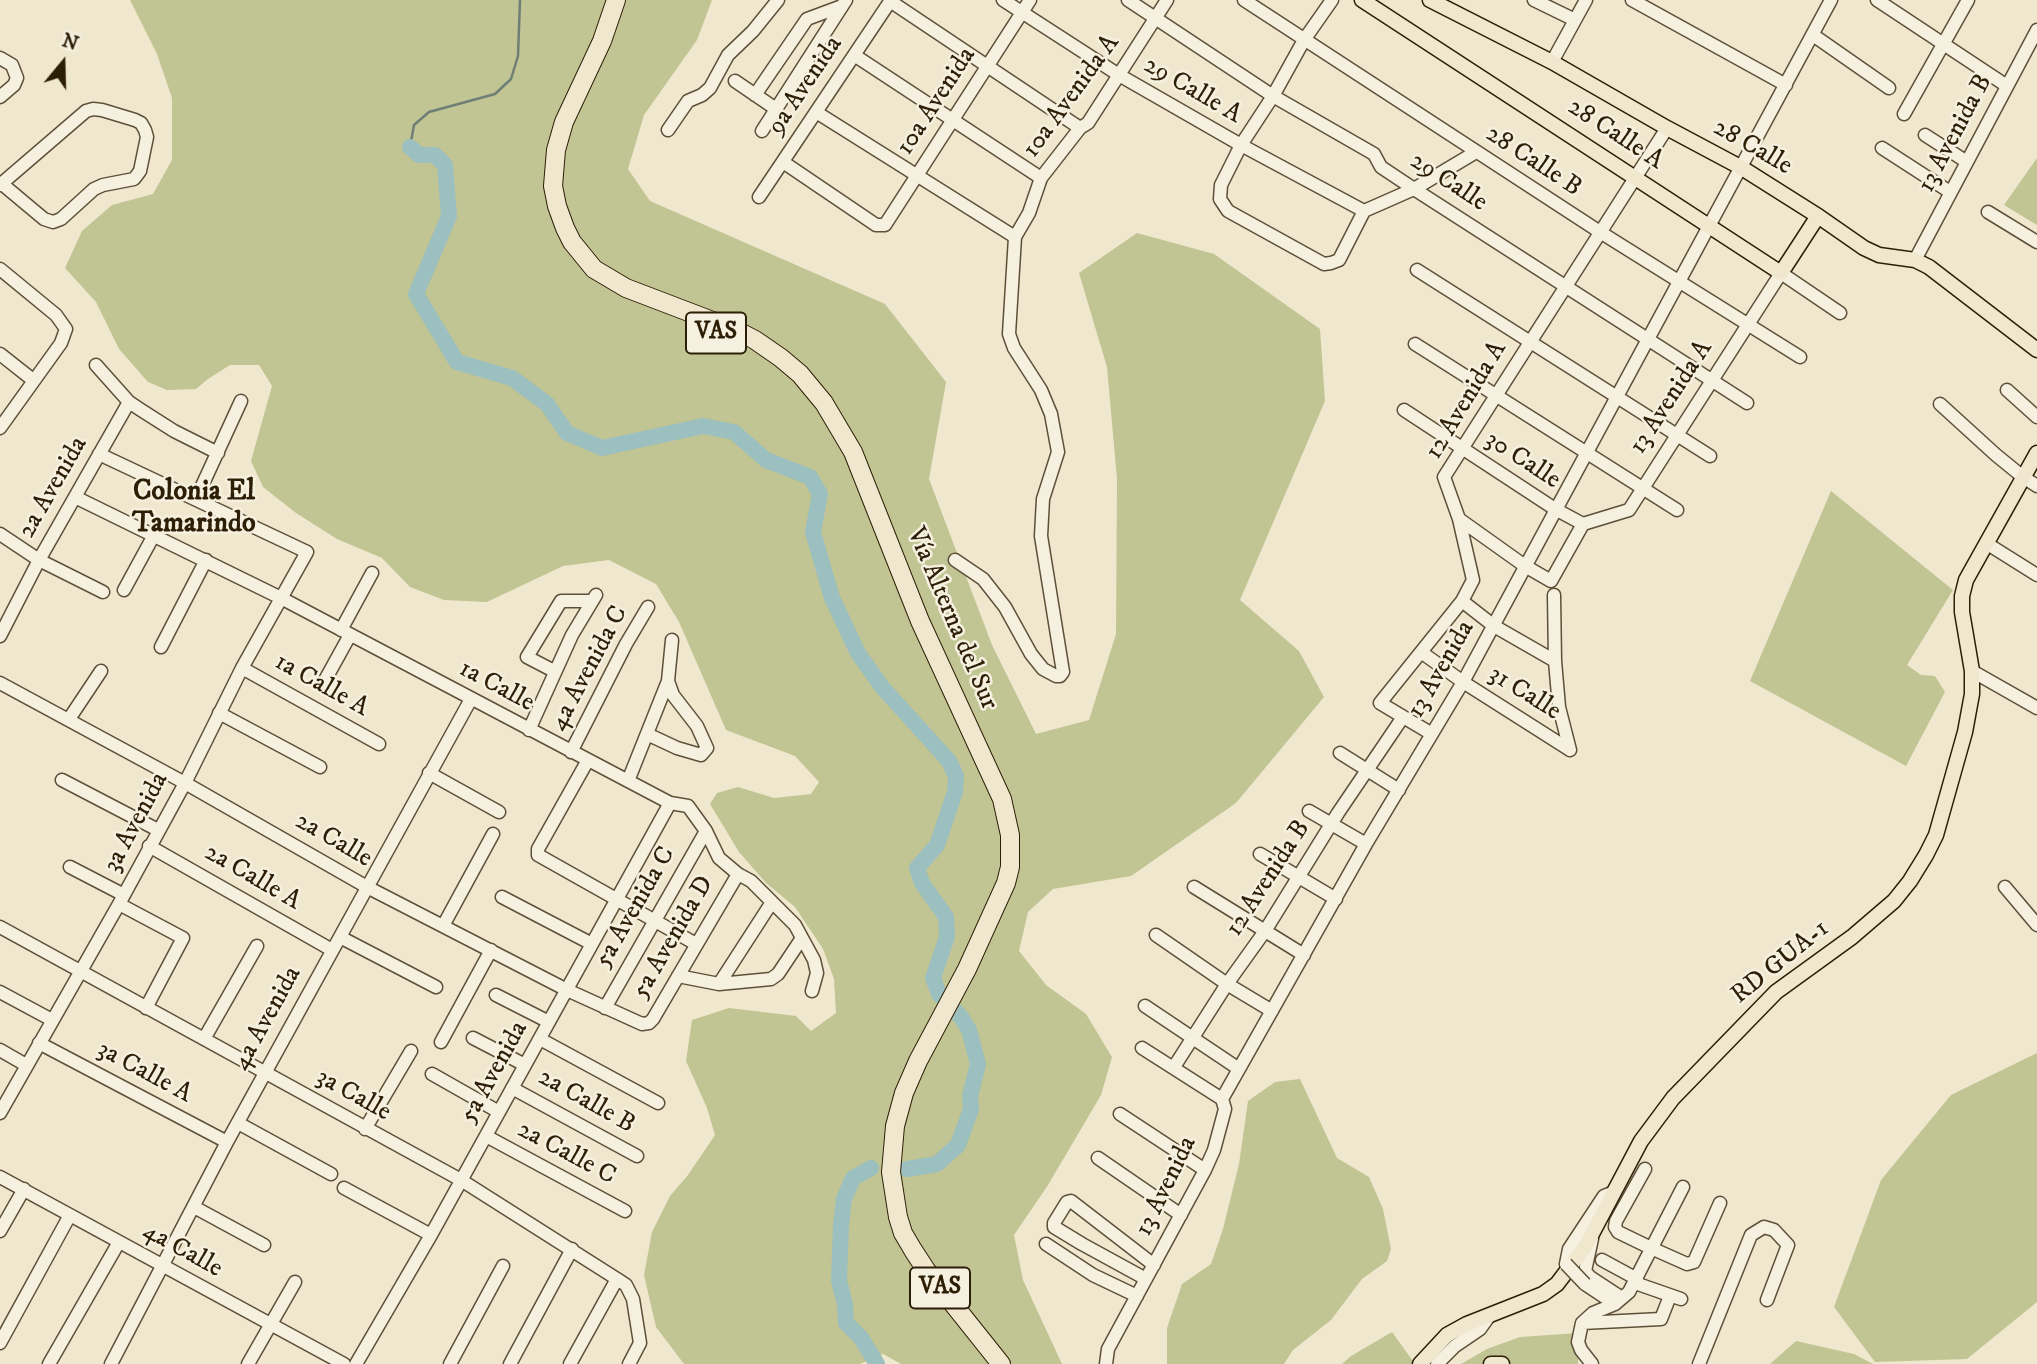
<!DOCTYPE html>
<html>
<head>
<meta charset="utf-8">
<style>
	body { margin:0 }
	#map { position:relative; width:2037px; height:1364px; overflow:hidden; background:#f0e8ce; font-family:"IM FELL DW Pica",serif }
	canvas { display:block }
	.north { position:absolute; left:28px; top:28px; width:70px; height:70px; -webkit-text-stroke:5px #f5f0df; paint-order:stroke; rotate:19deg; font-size:19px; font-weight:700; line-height:28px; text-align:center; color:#2d1e06 }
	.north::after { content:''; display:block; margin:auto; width:24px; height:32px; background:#2d1e06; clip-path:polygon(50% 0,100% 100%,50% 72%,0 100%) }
</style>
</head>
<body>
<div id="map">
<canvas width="2037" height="1364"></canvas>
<div class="north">N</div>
</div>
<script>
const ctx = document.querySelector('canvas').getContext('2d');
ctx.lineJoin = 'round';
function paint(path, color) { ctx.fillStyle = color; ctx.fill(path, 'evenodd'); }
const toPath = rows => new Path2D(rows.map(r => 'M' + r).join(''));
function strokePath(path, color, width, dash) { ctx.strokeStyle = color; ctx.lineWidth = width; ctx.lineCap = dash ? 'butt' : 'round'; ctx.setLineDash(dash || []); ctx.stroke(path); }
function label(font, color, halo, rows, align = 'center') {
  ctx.font = font + ' "IM FELL DW Pica",serif'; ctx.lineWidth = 5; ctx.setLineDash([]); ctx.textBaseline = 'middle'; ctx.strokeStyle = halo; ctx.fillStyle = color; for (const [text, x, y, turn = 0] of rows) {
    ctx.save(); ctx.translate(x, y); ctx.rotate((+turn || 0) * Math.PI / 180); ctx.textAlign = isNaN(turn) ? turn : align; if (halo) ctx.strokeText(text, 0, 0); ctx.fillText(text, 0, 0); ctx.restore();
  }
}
const green = toPath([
	[130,0,712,0,697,40,644,115,628,169,650,201,885,304,946,382,929,479,992,645,1036,734,1089,720,1116,634,1117,479,1107,367,1079,273,1137,233,1214,254,1320,329,1325,401,1240,600,1299,651,1324,697,1236,803,1131,876,1053,889,1028,912,1019,951,1046,985,1086,1014,1112,1057,1101,1095,1048,1185,1014,1235,1023,1280,1062,1364,901,1364,883,1354,860,1364,684,1364,656,1327,644,1275,652,1232,670,1196,688,1175,715,1135,707,1108,686,1061,692,1020,729,1008,796,1016,811,1031,836,1013,834,979,823,949,795,907,766,883,739,852,710,804,717,793,738,787,774,798,811,794,819,782,795,756,726,730,679,622,656,584,609,560,563,566,487,602,444,600,410,587,382,558,337,539,296,513,263,487,251,461,272,386,259,365,230,365,208,379,196,389,167,390,148,382,119,349,96,302,65,268,82,231,112,205,153,194,172,160,172,98,157,54],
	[2037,158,2037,225,2004,205],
	[1831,491,1953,590,1907,665,1921,675,1935,676,1945,692,1906,766,1750,681],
	[2037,1053,2037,1302,1967,1359,1875,1362,1834,1307,1881,1180,1951,1095],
	[1300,1079,1337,1158,1369,1177,1383,1209,1391,1249,1387,1261,1362,1279,1331,1320,1293,1350,1284,1364,1167,1364,1167,1328,1182,1284,1211,1264,1223,1229,1239,1164,1248,1101,1275,1082],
	[1392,1332,1415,1364,1342,1364,1351,1356],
	[1578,1333,1578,1364,1461,1364,1487,1349,1520,1337],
	[1796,1341,1854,1354,1873,1364,1770,1364]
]);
const stream = toPath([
	[410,147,414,125,429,112,495,94,511,79,518,56,520,0]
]);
const river = toPath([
	[410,147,419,155,435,155,445,165,449,216,416,294,457,362,512,378,547,404,567,433,602,448,703,426,734,432,766,460,810,477,820,494,813,532,832,598,858,653,882,687,949,761,956,776,955,792,937,845,917,868,922,883,946,917,947,937,933,978,939,994,961,1017,969,1030,978,1064,970,1096,971,1109,958,1145,937,1164,907,1169],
	[871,1168,853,1178,844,1199,841,1225,839,1281,845,1304,846,1323,861,1338,877,1364]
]);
const minor = toPath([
	[1003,0,1119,75,1241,145,1364,211],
	[1128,0,1273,96,1374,154,1381,167,1414,189,1747,403],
	[1244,0,1600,232,1800,357],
	[1332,0,1304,40,1273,96,1241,145,1221,185,1220,199,1228,211,1324,264,1331,263,1339,260,1364,211,1414,189,1476,152],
	[1534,0,1575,20],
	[1632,0,1786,85],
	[1877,0,2007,86],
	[890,1,1080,128],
	[1813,35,1889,88],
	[854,55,1041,178],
	[0,58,12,65,17,78,14,85,0,97],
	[1552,62,1586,0],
	[735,81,776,109],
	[755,95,807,19,842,6],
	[816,112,1015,237],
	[1904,114,1968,0],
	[668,130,688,101,702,95,710,88,728,55,753,31,778,0],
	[762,131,846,0],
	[1925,135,1967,162],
	[1882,148,1950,192],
	[783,162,876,225,885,225,1030,0],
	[0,185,86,111,93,109,102,110,135,120,141,123,145,130,147,137,140,171,134,179,103,185,94,189,61,219,53,222,44,219,1,183],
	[759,197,891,0],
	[1988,212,2037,242],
	[1915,260,2037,30],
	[0,269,56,315,66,329,61,343,0,428],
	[1417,270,1710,456],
	[1415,344,1677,510],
	[0,354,33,380],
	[96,365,129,402,141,410,174,431,218,453],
	[2007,390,2037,417],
	[1940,404,1996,455,2023,477,2037,486],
	[1404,410,1555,509,1583,524],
	[75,497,281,598,670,803,688,806,706,831,719,858,738,874,751,881,795,925,814,960,817,973,812,991],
	[196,499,241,401],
	[1459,519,1525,566,1551,581,1583,524,1629,510,1781,273,1840,313],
	[0,534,39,560,103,592],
	[1986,543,2037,575],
	[955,560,983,579,1005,607,1031,654,1043,669,1056,676,1060,676,1063,672,1041,536,1043,499,1058,452,1051,414,1041,390,1014,348,1009,334,1015,237,1029,213,1041,178,1080,128,1088,123,1167,0],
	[124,590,154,535],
	[1554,595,1555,661,1559,707,1570,750],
	[1462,601,1494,626,1555,661],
	[341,630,372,573],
	[0,636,39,560,129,402],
	[161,647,206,560],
	[1421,652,1463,682,1570,750],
	[242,668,379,744],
	[554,671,527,657,561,601,591,601],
	[1972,671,2037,708],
	[324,682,350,635],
	[0,683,185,783,367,887,567,990,642,1024,649,1023,653,1019,738,874],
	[219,713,320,767],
	[69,719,101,671],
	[529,730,572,635,596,595],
	[647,734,677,748,701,755,707,748,697,726,673,695,668,681,672,640],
	[1432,734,1380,703,1462,601,1473,580,1459,519,1444,477,1667,128],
	[571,752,626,644,648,607],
	[1340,753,1399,790],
	[588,760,538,849,538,855,696,944],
	[429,773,499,812],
	[62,780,158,830],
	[628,781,668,681],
	[1309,811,1366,844],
	[149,846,332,950],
	[1260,854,1336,899],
	[70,867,124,895],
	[1194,887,1304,955],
	[2005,887,2037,925],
	[502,897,592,944],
	[119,904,183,938,146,1008],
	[443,926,493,834],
	[0,927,461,1180,617,1279,626,1285,633,1299,640,1343,629,1364],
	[1156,935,1227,984,1272,1011],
	[340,937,436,987],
	[678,976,719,984,771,979,778,974,802,938],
	[719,984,772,902],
	[0,992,52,1020],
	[496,995,549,1022],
	[1145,1006,1239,1069],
	[605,1008,706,831],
	[473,1038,525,1065],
	[204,1039,257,946],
	[540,1039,658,1103],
	[441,1042,491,950],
	[39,1043,227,1142],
	[1142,1048,1222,1099],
	[0,1050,26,1065],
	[1174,1067,1227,984,1265,931,1338,813,1403,717],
	[432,1074,499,1112],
	[512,1088,637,1156],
	[0,1113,119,904,185,783,242,668,307,552,99,454],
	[1120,1114,1205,1170],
	[238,1123,331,1174],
	[365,1129,411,1051],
	[486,1136,625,1211],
	[1098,1158,1181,1215],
	[1645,1169,1616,1221,1615,1227,1618,1232,1651,1248,1687,1264,1694,1262,1720,1203],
	[0,1177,344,1364],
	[344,1188,431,1235],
	[194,1207,264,1245],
	[0,1231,24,1189],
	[1592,1239,1585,1271,1590,1277,1622,1298],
	[1046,1244,1093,1275,1137,1296],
	[1602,1260,1637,1279],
	[1566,1264,1569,1249,1604,1196,1614,1192],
	[1146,1279,1082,1244,1054,1227,1054,1223,1067,1202,1071,1201,1154,1265],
	[1635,1283,1681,1299],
	[1585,1284,1615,1304],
	[1582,1323,1661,1319,1670,1296],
	[0,1343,70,1215],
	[49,1364,119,1242],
	[111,1364,227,1142,471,699],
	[248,1364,295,1282],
	[356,1364,431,1235,670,803],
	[450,1364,503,1266],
	[510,1364,572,1249],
	[570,1364,617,1279],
	[1106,1364,1108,1349,1205,1170,1214,1150,1225,1109,1222,1099,1366,844,1463,682,1831,0],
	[1437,1364,1455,1346,1480,1329,1490,1315],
	[1592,1364,1581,1350,1578,1342,1582,1323,1593,1313,1615,1304,1629,1292,1683,1187],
	[1699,1364,1751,1235,1764,1227,1774,1230,1788,1245,1767,1300]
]);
const major = toPath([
	[1362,0,1781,273,1818,216],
	[1430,0,1552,62,1667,128,1742,168,1818,216,1864,248,1879,255,1915,260,1929,267,2037,350],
	[1420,1364,1447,1335,1467,1324,1543,1294,1557,1284,1585,1247,1641,1141,1673,1098,1776,992,1852,937,1894,901,1910,881,1926,855,1936,835,1965,732,1972,694,1972,671,1962,612,1962,596,1966,580,2037,453],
	[1491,1364,1502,1364]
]);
const highway = toPath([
	[616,0,602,41,564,122,556,150,553,186,557,206,565,228,572,242,594,269,626,288,736,330,755,340,781,358,800,374,824,403,853,452,920,621,1002,799,1010,835,1010,867,1006,883,967,969,918,1061,904,1093,895,1126,891,1172,898,1217,903,1233,913,1250,926,1270,1001,1364]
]);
const minorBridge = toPath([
	[1566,1264,1585,1284]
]);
const shields = [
	[716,333,60],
	[940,1288,60]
];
const shieldNames = [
	["VAS",716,333],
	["VAS",940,1288]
];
const streetNames = [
	["9a Avenida",806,86,-56],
	["29 Calle A",1192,91,30],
	["10a Avenida A",1072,97,-54],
	["10a Avenida",937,102,-57],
	["13 Avenida B",1956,134,-62],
	["28 Calle A",1615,135,33],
	["28 Calle",1752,148,30],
	["28 Calle B",1533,162,33],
	["29 Calle",1448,183,33],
	["13 Avenida A",1672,398,-57],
	["12 Avenida A",1467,401,-59],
	["30 Calle",1522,461,33],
	["2a Avenida",54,488,-60],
	["Vía Alterna del Sur",951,619,67],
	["4a Avenida C",590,669,-62],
	["13 Avenida",1442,670,-60],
	["1a Calle A",321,686,29],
	["1a Calle",496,687,28],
	["31 Calle",1524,694,32],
	["3a Avenida",137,823,-62],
	["2a Calle",333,841,30],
	["2a Calle A",252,878,30],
	["12 Avenida B",1269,879,-57],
	["5a Avenida C",636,908,-60],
	["5a Avenida D",674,938,-60],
	["RD GUA-1",1781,963,-39],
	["4a Avenida",268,1019,-61],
	["3a Calle A",144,1073,28],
	["5a Avenida",495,1073,-61],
	["3a Calle",353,1096,29],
	["2a Calle B",586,1102,29],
	["2a Calle C",566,1154,28],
	["13 Avenida",1167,1187,-64],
	["4a Calle",182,1251,29]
];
const neighbourhoodNames = [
	["Colonia El",194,493],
	["Tamarindo",194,525]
];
paint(green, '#c1c493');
strokePath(stream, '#707f75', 2.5);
strokePath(river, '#9cbfbf', 16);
strokePath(minor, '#5e5038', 15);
strokePath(major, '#2d1e06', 17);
strokePath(highway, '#2d1e06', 20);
strokePath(minor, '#f5f0df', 12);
strokePath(major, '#f0e8ce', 14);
strokePath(highway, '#f0e8ce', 18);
strokePath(minorBridge, '#5e5038', 15, []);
strokePath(minorBridge, '#f5f0df', 12);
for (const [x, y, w] of shields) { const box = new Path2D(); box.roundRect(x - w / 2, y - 20.5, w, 41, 5); ctx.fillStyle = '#f5f0df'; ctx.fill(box); strokePath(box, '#2d1e06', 2); }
label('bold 24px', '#2d1e06', null, shieldNames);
label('26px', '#2d1e06', '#f5f0df', streetNames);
label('bold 28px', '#2d1e06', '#f5f0df', neighbourhoodNames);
</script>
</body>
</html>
